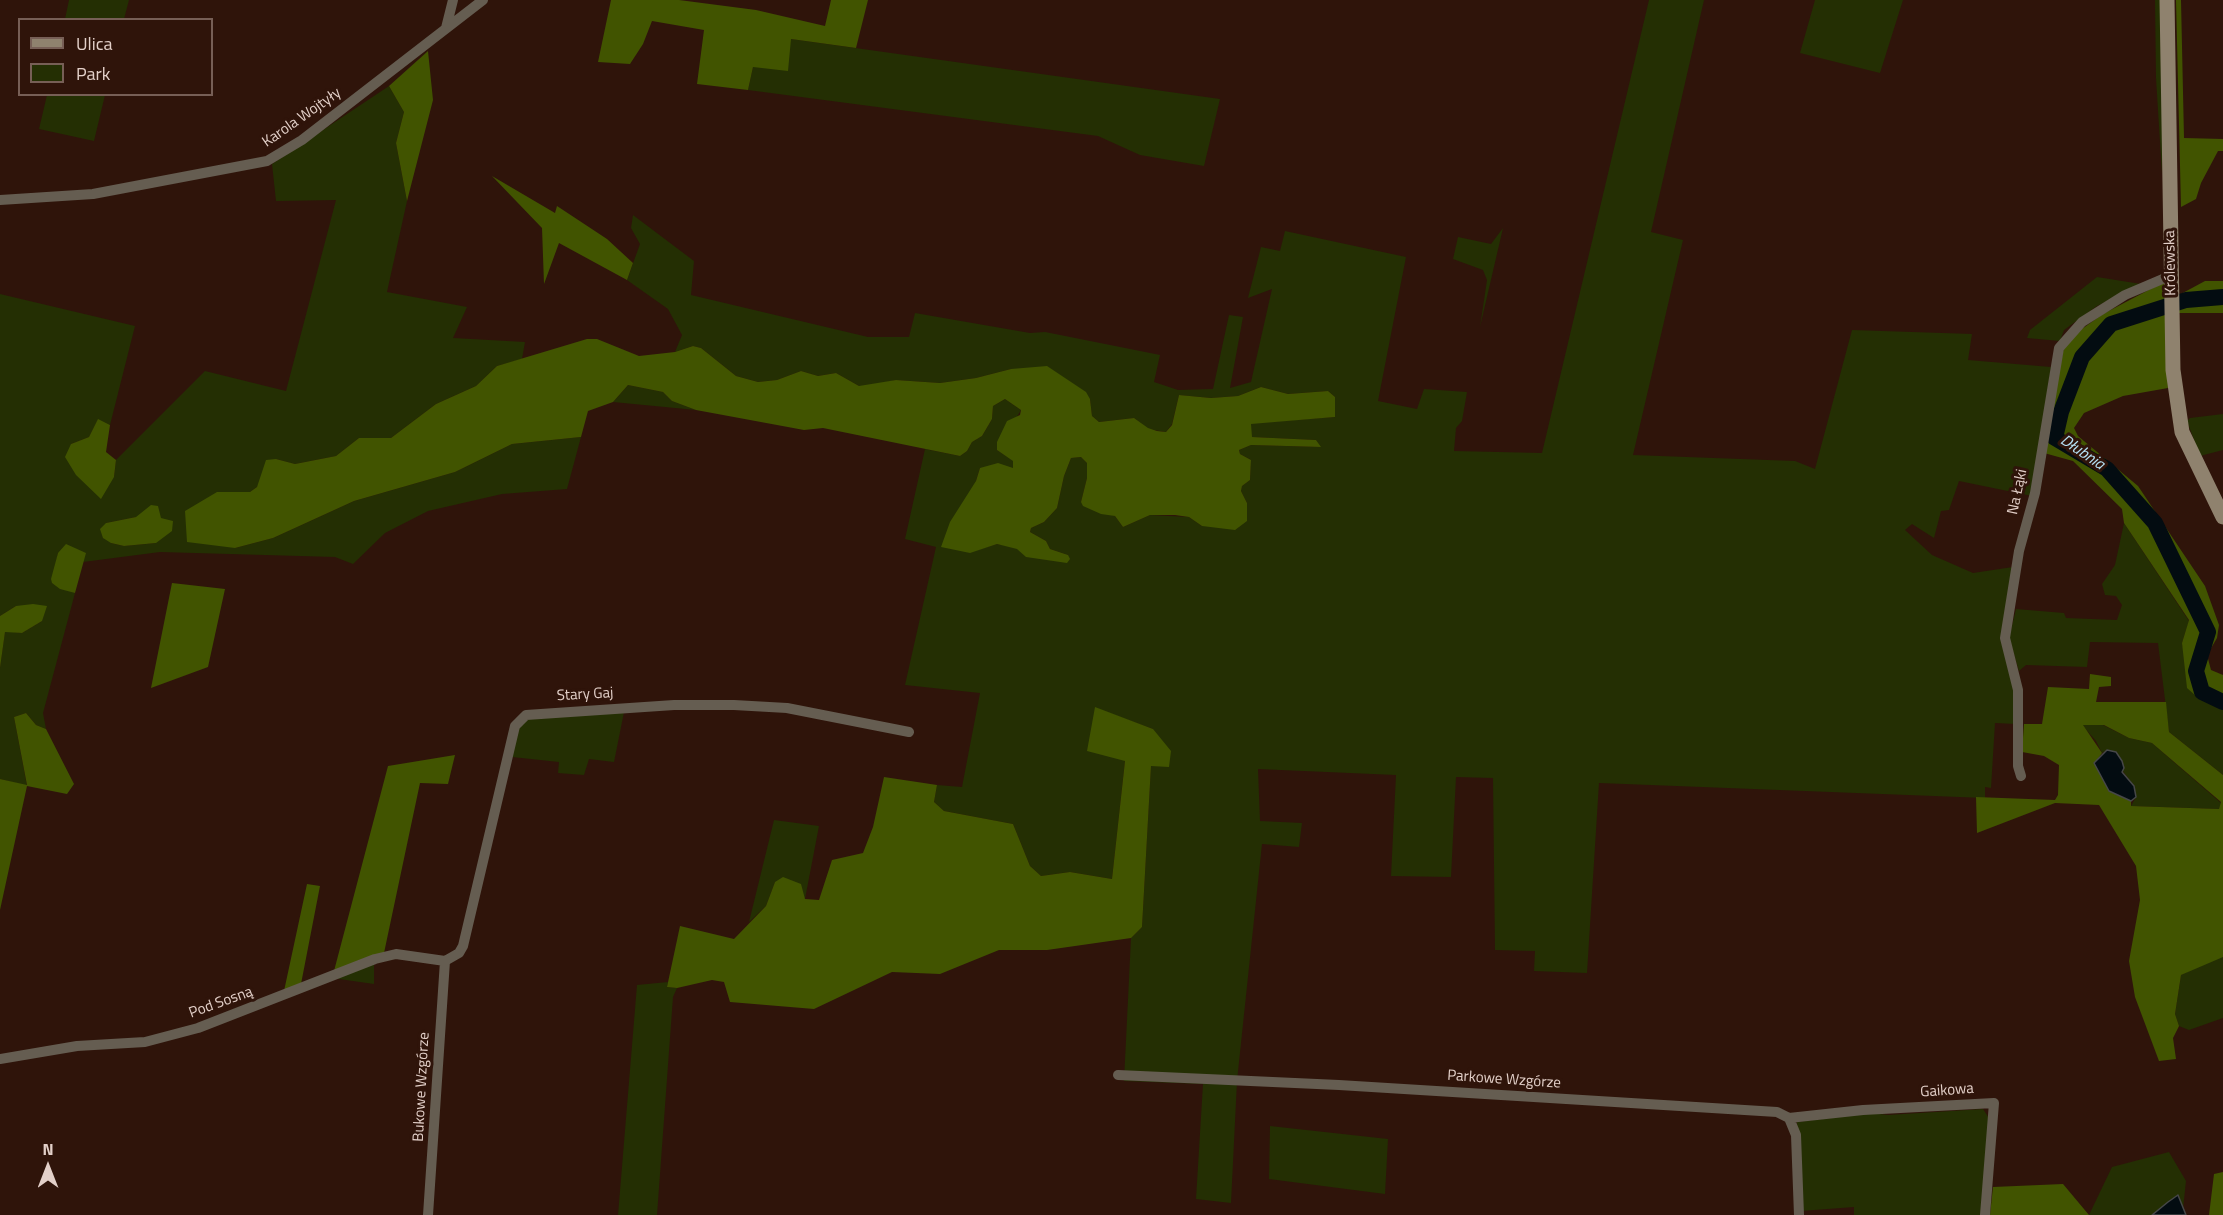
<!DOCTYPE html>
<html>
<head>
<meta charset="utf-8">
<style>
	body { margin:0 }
	#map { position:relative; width:2223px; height:1215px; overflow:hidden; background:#2f140a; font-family:"Titillium Web",sans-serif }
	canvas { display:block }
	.legend { position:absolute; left:18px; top:18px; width:195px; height:78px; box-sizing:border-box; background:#2f140a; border:2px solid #775f56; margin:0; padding:8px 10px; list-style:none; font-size:18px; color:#e3d0c9 }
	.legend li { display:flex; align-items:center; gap:12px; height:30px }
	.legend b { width:30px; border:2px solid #775f56 }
	.north { position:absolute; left:18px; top:1137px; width:60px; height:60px; -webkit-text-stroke:4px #2f140a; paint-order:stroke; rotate:0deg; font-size:16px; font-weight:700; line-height:24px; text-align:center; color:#e3d0c9 }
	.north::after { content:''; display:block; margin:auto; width:21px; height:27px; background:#e3d0c9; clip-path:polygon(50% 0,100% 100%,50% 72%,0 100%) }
</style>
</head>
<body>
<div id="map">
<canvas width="2223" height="1215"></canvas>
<ul class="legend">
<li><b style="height:8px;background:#8f826e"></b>Ulica</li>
<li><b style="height:16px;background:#242f03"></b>Park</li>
</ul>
<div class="north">N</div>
</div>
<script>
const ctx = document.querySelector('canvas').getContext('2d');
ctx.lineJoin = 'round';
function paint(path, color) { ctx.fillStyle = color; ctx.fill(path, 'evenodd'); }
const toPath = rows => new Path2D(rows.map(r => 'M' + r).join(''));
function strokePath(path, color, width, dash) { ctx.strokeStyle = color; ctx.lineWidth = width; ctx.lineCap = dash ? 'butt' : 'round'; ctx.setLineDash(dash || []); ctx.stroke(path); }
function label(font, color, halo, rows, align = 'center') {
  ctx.font = font + ' "Titillium Web",sans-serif'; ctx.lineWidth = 6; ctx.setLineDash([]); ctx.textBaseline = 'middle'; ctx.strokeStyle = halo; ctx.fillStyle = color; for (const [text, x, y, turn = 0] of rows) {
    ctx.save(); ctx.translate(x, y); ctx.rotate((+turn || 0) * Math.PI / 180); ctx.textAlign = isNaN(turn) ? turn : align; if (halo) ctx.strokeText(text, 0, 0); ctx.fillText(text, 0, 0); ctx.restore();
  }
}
const green = toPath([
	[69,0,129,0,124,19,65,19],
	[1649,0,1704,0,1651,232,1683,240,1633,455,1795,461,1815,469,1852,330,1972,334,1968,360,2051,367,2032,496,1959,481,1949,510,1941,511,1934,538,1912,524,1905,530,1932,555,1973,573,2013,567,2001,641,2015,691,2016,724,1995,723,1991,788,1985,787,1985,798,1599,783,1587,973,1534,971,1535,951,1495,950,1493,778,1456,777,1451,877,1391,876,1396,775,1258,769,1260,821,1302,823,1299,847,1262,844,1237,1081,1231,1203,1196,1199,1203,1084,1124,1081,1131,938,1142,927,1153,729,1095,708,1125,761,1112,879,1070,872,1041,876,1030,866,1013,824,944,811,934,802,937,785,962,787,980,693,905,685,936,547,905,539,925,449,960,456,967,451,972,442,982,436,992,419,993,406,1005,399,1021,410,997,450,1014,461,1013,469,980,468,976,481,970,552,997,544,1068,555,1050,549,1046,541,1030,532,1031,528,1044,522,1057,508,1064,476,1071,458,1081,457,1087,463,1087,478,1081,502,1115,516,1123,527,1150,515,1189,517,1202,526,1247,503,1241,491,1242,486,1250,480,1251,460,1240,454,1239,450,1251,445,1320,447,1316,440,1251,437,1251,423,1335,417,1335,397,1328,391,1288,394,1261,387,1238,396,1211,398,1179,395,1172,424,1166,432,1148,429,1134,418,1099,422,1092,416,1090,399,1011,369,976,378,940,383,896,380,868,387,859,386,836,373,818,376,801,371,777,380,758,382,736,376,701,348,693,346,675,352,682,335,668,309,627,280,640,244,631,228,633,215,694,261,691,295,868,337,909,337,915,313,1030,333,1045,332,1160,355,1154,382,1178,390,1213,389,1229,315,1243,317,1230,388,1251,382,1272,289,1248,298,1261,247,1280,251,1285,231,1406,257,1378,401,1417,409,1424,389,1467,392,1462,421,1456,428,1454,451,1542,453],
	[1815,0,1903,0,1880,73,1800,53],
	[2155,0,2162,0,2162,174,2156,78],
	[791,39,1220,99,1204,166,1140,155,1098,136,748,90,753,67],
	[389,86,404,112,396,143,407,201,387,292,467,307,453,338,525,342,522,359,497,366,476,386,436,404,391,438,359,438,336,456,295,464,276,459,257,487,250,492,217,492,235,548,273,538,354,501,455,472,512,444,581,437,567,489,502,494,428,511,385,533,353,564,335,557,160,552,83,562,85,553,58,553,52,583,75,593,43,713,46,729,36,725,26,713,14,717,27,786,0,779,0,668,5,631,22,633,42,621,16,606,0,616,0,294,135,326,110,425,98,420,89,437,71,444,114,477,116,460,205,371,286,391,336,200,276,201,272,164],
	[136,517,156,543,124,546,111,543,106,523],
	[47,95,105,95,94,141,39,129],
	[1503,228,1480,327,1487,280,1483,270,1453,259,1458,237,1491,244],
	[2097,277,2141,284,2097,306,2064,330,2060,341,2027,338,2030,330],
	[628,385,663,392,672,401,696,410,613,402],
	[2223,414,2223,450,2200,456,2187,421,2190,418],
	[2124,523,2189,621,2182,643,2196,696,2223,709,2223,775,2169,732,2158,643,2090,642,2087,667,2026,665,2019,671,2009,638,2016,609,2064,613,2066,618,2117,620,2122,605,2116,596,2105,595,2102,584,2115,565],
	[624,712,614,762,589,759,584,775,558,773,559,762,512,757,519,726,529,718],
	[2082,725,2103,725,2129,738,2152,743,2221,803,2219,809,2131,806,2136,797,2134,786,2107,750,2102,753,2096,741],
	[774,820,819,826,805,899,775,882,766,906,749,922],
	[2217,957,2223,957,2223,1018,2189,1030,2179,1026,2175,1014,2181,975],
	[374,961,374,984,332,978],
	[668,982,667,987,677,988,673,997,657,1215,618,1215,637,985],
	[1983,1109,1989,1118,1982,1215,1854,1215,1854,1207,1801,1211,1797,1122,1872,1113,1888,1115],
	[1270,1126,1388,1139,1385,1194,1269,1179],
	[2169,1152,2186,1181,2183,1209,2179,1196,2152,1215,2089,1215,2112,1167]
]);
const forest = toPath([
	[611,0,679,0,756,10,825,26,831,0,868,0,856,48,791,39,788,71,753,67,748,90,697,84,704,30,652,21,643,44,630,64,598,62],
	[2176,0,2181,0,2184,138,2223,139,2223,151,2218,151,2201,183,2196,199,2181,207],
	[428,51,433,100,407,201,396,143,404,112,389,86],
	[492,176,555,213,557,206,607,239,633,263,627,280,559,243,544,284,542,228],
	[2205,281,2223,281,2223,313,2179,313,2179,295],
	[2164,282,2168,388,2123,396,2084,413,2074,428,2078,436,2138,486,2205,586,2219,625,2217,638,2207,655,2211,670,2223,675,2223,709,2196,696,2187,688,2182,643,2189,620,2124,523,2122,509,2073,461,2044,453,2065,341,2103,314],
	[587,339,597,339,639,356,675,352,693,346,701,348,736,376,758,382,777,380,801,371,818,376,836,373,859,386,896,380,940,383,976,378,1011,369,1047,366,1086,392,1090,399,1092,416,1099,422,1134,418,1148,428,1157,431,1166,432,1172,425,1179,395,1211,398,1238,396,1261,387,1288,394,1328,391,1335,397,1335,417,1251,424,1252,437,1316,440,1321,447,1251,445,1239,450,1240,454,1251,460,1250,480,1242,486,1241,491,1247,503,1247,521,1235,530,1202,526,1189,517,1175,515,1150,515,1123,527,1115,516,1101,514,1083,506,1081,502,1087,478,1087,463,1081,457,1071,458,1064,476,1057,508,1044,522,1031,528,1030,532,1046,541,1050,549,1068,555,1070,559,1067,563,1026,557,1017,549,997,544,970,553,941,547,950,522,976,481,980,468,998,463,1013,468,1013,461,997,450,997,442,1007,421,1020,415,1021,410,1005,399,993,406,992,419,982,436,972,442,967,451,960,456,823,428,804,430,696,410,672,401,663,392,628,385,613,402,588,411,581,437,512,444,455,472,354,501,273,538,235,548,187,542,185,511,217,492,250,492,257,487,266,460,276,459,295,464,336,456,359,438,391,438,436,404,476,386,497,366],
	[98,419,110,425,106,452,116,460,114,477,101,499,76,475,65,457,71,444,89,437],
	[151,505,158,506,161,518,173,521,172,531,156,543,124,546,111,543,103,538,100,529,106,523,136,517],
	[66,544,86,553,75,593,60,589,52,583,51,579,58,553],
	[172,583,225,589,208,667,151,688],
	[33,604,47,606,42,621,22,633,5,632,0,668,0,616,16,606],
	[2090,674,2111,677,2111,686,2099,687,2096,702,2166,702,2169,732,2223,775,2223,957,2181,975,2175,1014,2179,1026,2173,1038,2176,1059,2159,1061,2135,997,2129,961,2140,900,2136,866,2099,805,2055,803,1977,833,1976,797,2055,800,2058,795,2059,765,2044,756,2022,752,2024,724,2042,724,2048,687,2089,689],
	[2083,725,2104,725,2129,738,2152,743,2221,802,2219,809,2131,806,2131,801,2109,791,2095,763,2102,753],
	[1095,707,1153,729,1171,751,1169,767,1151,766,1142,927,1131,938,1047,950,999,950,940,974,892,972,814,1009,730,1002,724,982,712,980,677,988,667,987,680,926,734,939,766,906,775,882,783,877,801,884,805,899,819,900,832,860,863,853,873,827,884,777,937,785,934,802,944,811,1013,824,1030,866,1041,876,1070,872,1112,879,1125,761,1087,751],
	[26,713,36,725,46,729,74,784,67,794,27,786,0,910,0,779,27,785,14,717],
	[455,755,448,784,420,783,384,953,334,971,388,766],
	[307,884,320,886,301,984,284,991],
	[2223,1172,2223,1215,2209,1215,2214,1174],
	[2063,1184,2089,1215,1990,1215,1993,1187]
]);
const water = toPath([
	[2107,750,2116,752,2122,761,2124,768,2122,772,2134,786,2136,797,2131,801,2109,791,2094,763,2107,750],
	[2178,1195,2186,1215,2152,1215,2168,1202,2178,1195]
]);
const river = toPath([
	[2223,297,2186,300,2111,324,2082,357,2061,412,2055,438,2107,469,2155,523,2208,632,2196,671,2202,692,2223,702]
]);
const street = toPath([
	[446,28,453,0],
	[0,200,93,194,267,161,302,140,483,0],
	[2021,776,2018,766,2018,690,2005,638,2019,551,2035,493,2059,348,2082,322,2125,295,2172,275],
	[445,961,459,953,463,946,515,726,526,715,674,705,734,705,787,708,909,732],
	[0,1059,77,1046,145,1042,198,1028,375,959,396,954,445,961],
	[1118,1075,1339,1085,1777,1112,1789,1118,1796,1135,1799,1215],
	[1789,1118,1863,1110,1994,1103,1985,1215],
	[428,1215,445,961]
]);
const secondary = toPath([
	[2167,0,2173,370,2182,432,2223,517]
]);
const streetNames = [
	["Karola Wojtyły",302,118,-35],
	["Królewska",2171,263,-91],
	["Na Łąki",2018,492,-78],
	["Stary Gaj",585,695,-3],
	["Pod Sosną",221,1003,-20],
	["Parkowe Wzgórze",1504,1080,4],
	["Bukowe Wzgórze",422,1087,-87],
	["Gaikowa",1947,1091,-4]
];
const waterNames = [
	["Dłubnia",2082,453,34]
];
paint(green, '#242f03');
paint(forest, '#415400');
paint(water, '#030c11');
strokePath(water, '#464748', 1.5);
strokePath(river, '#030c11', 16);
strokePath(street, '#655d51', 10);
strokePath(secondary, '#8f826e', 15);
label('15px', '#e3d0c9', '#2f140a', streetNames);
label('italic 16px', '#b5e1f5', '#2f140a', waterNames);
</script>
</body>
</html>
